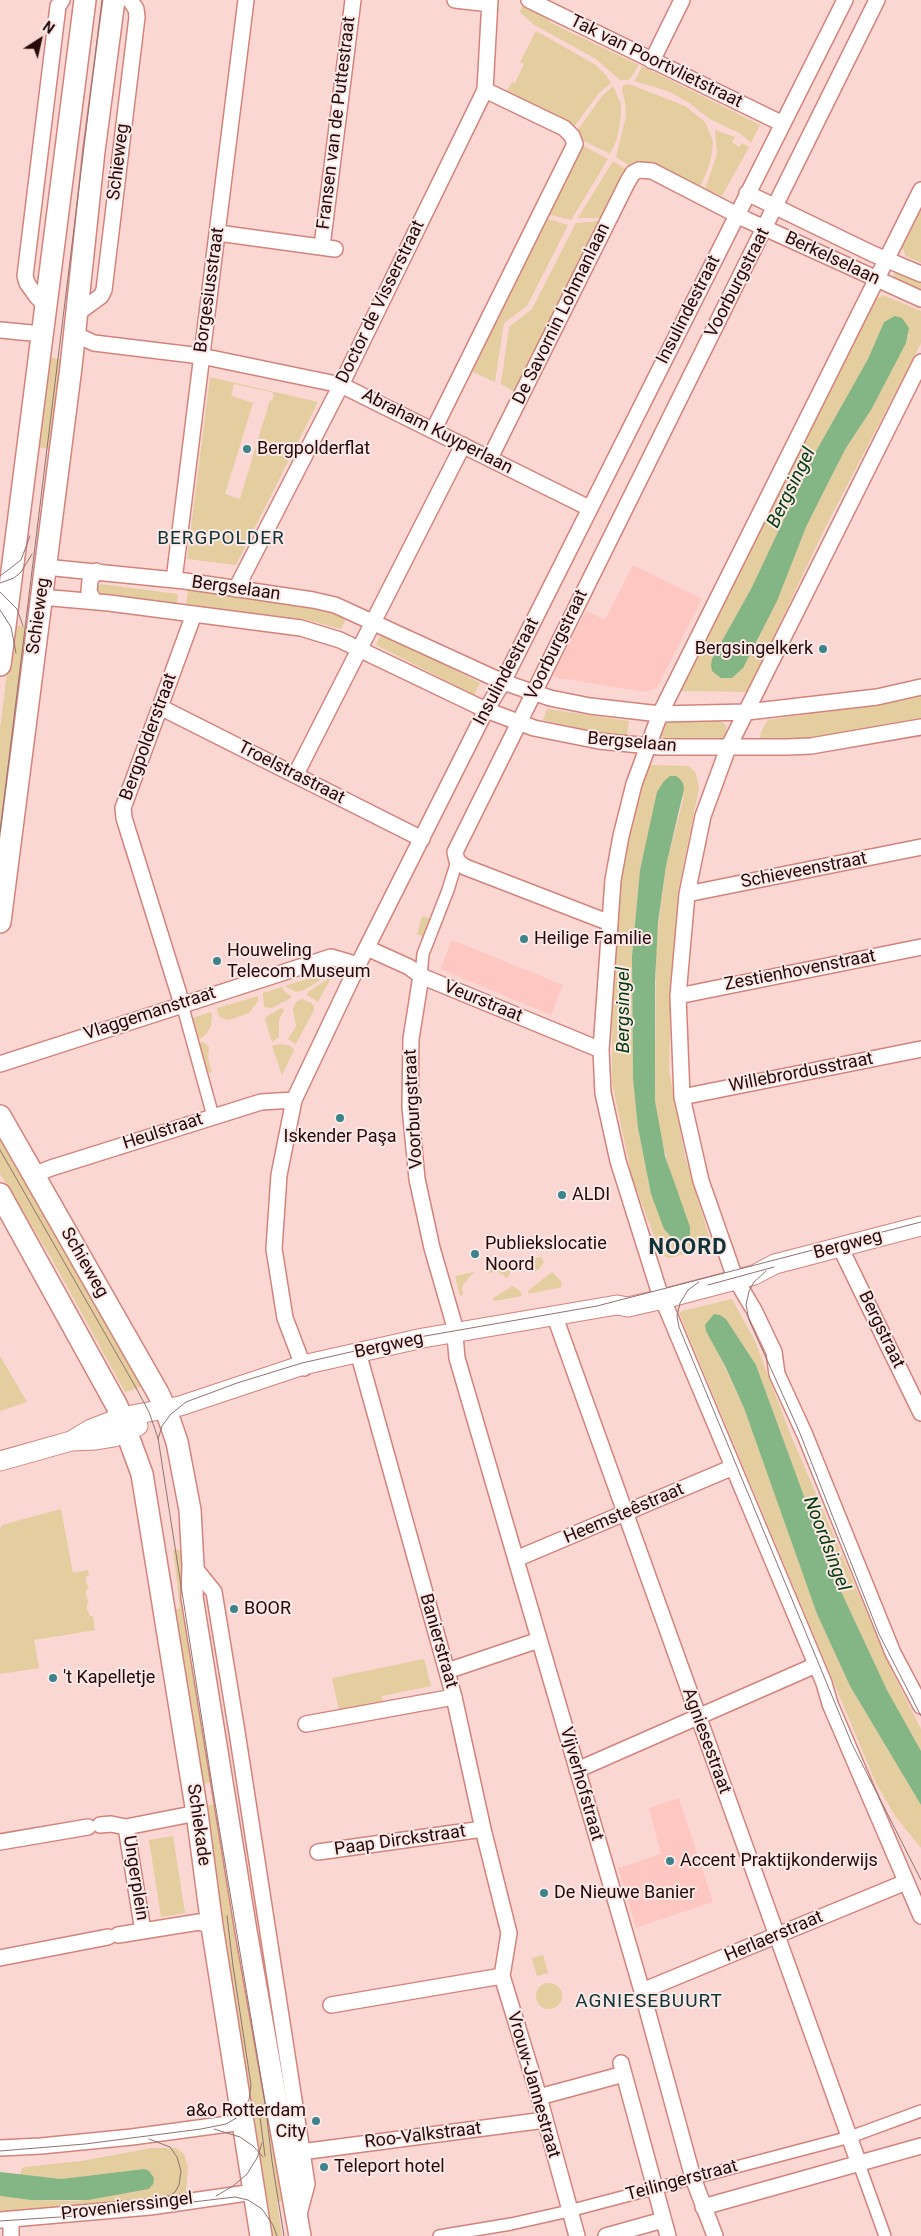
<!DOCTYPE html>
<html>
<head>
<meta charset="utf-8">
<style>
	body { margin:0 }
	#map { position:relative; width:921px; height:2236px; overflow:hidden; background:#fad7d3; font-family:Roboto,sans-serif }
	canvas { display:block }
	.north { position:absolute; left:15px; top:15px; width:50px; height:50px; -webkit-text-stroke:4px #fbe9e7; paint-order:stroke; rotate:35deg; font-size:14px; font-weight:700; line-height:20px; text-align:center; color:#260908 }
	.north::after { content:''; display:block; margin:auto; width:18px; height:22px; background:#260908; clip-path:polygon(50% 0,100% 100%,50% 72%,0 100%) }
</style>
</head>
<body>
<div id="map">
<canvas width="921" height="2236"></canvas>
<div class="north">N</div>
</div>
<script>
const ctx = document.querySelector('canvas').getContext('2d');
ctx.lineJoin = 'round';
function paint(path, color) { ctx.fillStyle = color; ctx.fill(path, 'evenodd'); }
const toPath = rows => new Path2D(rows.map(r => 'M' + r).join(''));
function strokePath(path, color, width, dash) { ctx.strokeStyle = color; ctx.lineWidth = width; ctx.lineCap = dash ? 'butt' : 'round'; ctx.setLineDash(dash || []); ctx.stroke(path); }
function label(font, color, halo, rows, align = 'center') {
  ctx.font = font + ' Roboto,sans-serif'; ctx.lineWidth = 4; ctx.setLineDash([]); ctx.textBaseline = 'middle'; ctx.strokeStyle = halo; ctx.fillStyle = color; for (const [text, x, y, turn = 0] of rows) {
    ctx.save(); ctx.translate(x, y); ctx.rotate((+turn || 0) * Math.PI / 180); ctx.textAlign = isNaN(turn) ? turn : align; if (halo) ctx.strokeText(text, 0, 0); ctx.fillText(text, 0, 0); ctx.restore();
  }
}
const built = toPath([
	[633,565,702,599,657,688,645,692,552,677,586,611,605,620],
	[452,940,563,985,551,1015,440,969],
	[679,1798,713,1902,636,1928,618,1868,661,1854,649,1808]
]);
const green = toPath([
	[522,6,550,19,549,22,639,65,629,80,620,80,596,59,533,24,520,12],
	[536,31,594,64,605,74,611,83,599,93,574,127,567,121,507,91,512,82,515,83,524,64,520,62],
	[642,66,760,125,751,143,741,134,710,119,688,102,670,92,635,81],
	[629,84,685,106,705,122,713,141,712,153,709,166,700,187,650,162,635,163,630,166,616,157,626,116,625,102,622,89,623,85],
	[613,86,621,104,621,116,617,139,610,154,582,140,577,131,602,96],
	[715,130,735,137,732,142,739,147,742,143,749,147,722,196,705,189,717,154],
	[582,145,608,159,571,220,547,214],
	[613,161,627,170,602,218,578,218],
	[921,210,921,263,906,256,902,247],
	[545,218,568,225,527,306,504,323,495,382,469,370],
	[600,221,515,392,501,384,509,327,532,309,576,223],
	[900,271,921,280,921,294,893,279,895,272],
	[883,295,921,311,921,343,825,528,756,674,760,676,752,692,680,691,876,299],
	[884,322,909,335,871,410,846,448,827,485,806,527,758,640,737,674,712,659,752,587,815,453,868,359],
	[49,357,64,360,55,432,50,449,38,447],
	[210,377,318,402,236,565,187,559],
	[234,384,271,392,274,395,272,401,270,400,240,499,225,494,253,403,231,396],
	[101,584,178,594,177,603,100,594,97,587],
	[188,589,316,606,347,616,341,629,304,619,186,605],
	[13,625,29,627,0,865,0,729],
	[382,632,480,683,474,695,376,645],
	[921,694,921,721,786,742,760,740,761,732,768,720,887,702],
	[547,709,629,721,627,736,583,729,543,720],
	[718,719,727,726,725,738,720,743,663,740,660,733,666,721],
	[651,765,689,766,696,773,699,788,678,892,671,995,669,1071,685,1156,711,1243,708,1248,669,1258,661,1254,632,1178,612,1082,612,1017,619,889,633,811,642,776],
	[684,796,666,866,656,946,655,1101,659,1129,672,1179,651,1194,638,1128,633,1079,632,956,640,870,648,838],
	[422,916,431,919,425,937,417,934],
	[323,974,324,976,317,982,304,990,296,992,285,986],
	[328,979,330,980,318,1002,307,995,308,992],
	[282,987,284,991,291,996,291,998,272,1008,264,1007,263,993],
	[258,996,258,1001,249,1013,229,1020,221,1018,218,1014,217,1008],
	[302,999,311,1003,314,1006,314,1010,296,1044,288,1039,296,1026,293,1009,296,1002],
	[281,1008,284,1010,279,1020,279,1037,272,1042,265,1020,267,1016],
	[210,1012,212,1014,211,1026,207,1033,200,1039,195,1040,190,1019],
	[203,1042,209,1047,208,1059,212,1072,206,1074,196,1043],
	[281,1044,291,1046,294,1050,282,1075,272,1046],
	[0,1138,33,1196,55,1228,144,1386,125,1392,53,1261,0,1174],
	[541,1257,544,1262,539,1269,532,1272,525,1260],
	[512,1263,513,1268,507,1278,497,1271,487,1273,486,1269],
	[474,1272,462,1286,463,1295,460,1296,455,1276],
	[552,1272,561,1281,562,1287,529,1294,528,1291],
	[513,1286,520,1291,522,1296,494,1301,493,1298],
	[732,1299,755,1341,790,1433,891,1669,921,1729,921,1751,887,1690,831,1570,756,1365,726,1319,721,1315,714,1314,716,1349,744,1408,817,1614,850,1686,921,1805,921,1848,895,1816,875,1781,679,1313,682,1311],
	[0,1356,27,1402,0,1411],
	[61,1509,73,1573,88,1570,89,1576,86,1576,86,1582,89,1589,86,1590,86,1595,89,1603,87,1603,87,1609,90,1616,93,1616,95,1630,34,1640,39,1668,0,1674,0,1529,2,1525],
	[186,1549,217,1782,200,1784,173,1610,180,1608,173,1550],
	[424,1659,431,1686,382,1696,383,1704,339,1710,332,1678],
	[203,1805,222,1805,285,2200,277,2202,282,2236,272,2236],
	[173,1836,185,1913,161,1917,149,1840],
	[543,1955,548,1973,537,1976,532,1958],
	'536 1996a13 13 0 1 1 26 0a13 13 0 1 1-26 0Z',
	[151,2148,176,2148,184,2154,188,2167,186,2192,180,2198,0,2218,0,2196,31,2200,77,2201,149,2189,144,2169,61,2179,20,2175,22,2168,24,2167,82,2161]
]);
const water = toPath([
	[895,316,902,318,909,328,906,343,871,410,846,448,827,485,806,527,777,601,743,668,732,678,721,678,712,671,711,665,712,659,752,587,815,453,868,359,884,322],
	[670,776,676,776,680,779,683,783,684,789,666,866,658,923,655,982,655,1101,665,1156,690,1227,690,1235,682,1241,675,1241,664,1229,651,1194,638,1128,633,1079,632,956,640,870,657,792,664,781],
	[714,1314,720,1315,726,1319,756,1365,831,1570,887,1690,921,1751,921,1805,850,1686,817,1614,744,1408,725,1366,706,1331,705,1325],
	[144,2169,149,2171,154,2178,153,2184,149,2189,88,2200,31,2200,0,2196,0,2172,61,2179]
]);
const pedestrian = toPath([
	[421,976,423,954,448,890,457,861],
	[182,1004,213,1116],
	[859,2164,885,2236],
	[439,2236,511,2224,569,2211,850,2137,921,2111]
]);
const minor = toPath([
	[455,0,490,4],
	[529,0,783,124],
	[652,61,682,0],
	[921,190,660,714,634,784,621,836,613,880,601,1050,603,1093,618,1161,658,1288,824,1683,830,1704,921,1916],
	[747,193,873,254,921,274],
	[218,233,335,249],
	[322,246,353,0],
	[47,303,42,302,37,297,27,283,25,276,58,6,62,0],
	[76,310,82,310,101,296,104,290,137,17,136,9,130,0],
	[0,330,42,334],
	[74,334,94,343,201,356,341,385,589,508],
	[921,362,728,748,703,816,687,894,678,996,682,1097,701,1181,735,1278,754,1310,774,1352,777,1374,805,1435,893,1653,921,1706],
	[434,429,575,144,572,136,564,128,485,90],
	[490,458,628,181,633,173,639,170,652,171,747,220,921,299],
	[45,567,185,581,313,600,335,605,503,682,550,698,590,706,660,714,747,712,877,697,921,687],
	[174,580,246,0],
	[236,589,341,385,485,90,490,0],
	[41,597,109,603,301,628,340,640,486,710,534,728,599,741,660,747,788,747,811,746,921,727],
	[94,601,89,592,90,580,96,571],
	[160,707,422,839],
	[296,774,463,445],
	[687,894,921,847],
	[610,923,465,867,457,861,455,852,877,0],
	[367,948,409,967,421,976,601,1050],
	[421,976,411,1039,410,1107,417,1179,432,1248,454,1324,457,1358,642,1991,693,2178,715,2236],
	[678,996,921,947],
	[182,1004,124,818,123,808,194,614],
	[0,1064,331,957,358,965],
	[682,1097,921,1049],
	[34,1175,51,1168,261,1102,294,1100],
	[840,1247,921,1413],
	[555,1317,859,2164],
	[358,1352,454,1697,483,1829,509,1933,502,1976,539,2097,577,2236],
	[304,1368,285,1318,274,1249,279,1175,294,1100,358,965,486,710,503,682,845,0],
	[516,1559,731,1468],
	[193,1566,214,1592,237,1732,307,2184,299,2214],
	[447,1671,539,1640],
	[306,1724,454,1697],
	[577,1770,816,1665],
	[100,1825,111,1824,126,1827,197,1813],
	[126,1827,143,1931],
	[0,1842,88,1827],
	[318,1852,483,1829],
	[118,1935,199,1922,212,1926],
	[0,1958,108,1937],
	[642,1991,906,1882],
	[331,2005,502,1976],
	[621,2063,668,2236],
	[539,2097,624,2074],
	[0,2148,41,2146,132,2137,243,2122],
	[301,2152,545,2120],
	[703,2207,921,2146],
	[0,2220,150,2207,254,2192],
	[11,2220,11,2236],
	[606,2236,663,2220]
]);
const tertiary = toPath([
	[71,1441,91,1429,122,1417,180,1406,303,1365,423,1338,617,1305,628,1307,663,1299,754,1275,775,1264,921,1226],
	[0,1461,71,1441,96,1440,114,1437,138,1426]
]);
const secondary = toPath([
	[0,665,85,0],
	[0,922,71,367,94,151,114,0],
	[0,1116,158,1393,166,1410,177,1442,190,1510,193,1566,192,1597,246,1931,300,2236],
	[0,1194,117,1406,142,1474,197,1813,212,1926,261,2236]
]);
const tram = toPath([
	[0,576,21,560,30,536],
	[0,583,14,578,21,572,32,554],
	[0,592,17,609,23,626],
	[0,610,11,627,16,653],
	[0,832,102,0],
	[0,1150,135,1386,149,1412,158,1438,213,1791,265,2102,272,2161,284,2236],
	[766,1271,754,1282,749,1291,746,1305,749,1320,799,1431,879,1634,921,1716],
	[699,1282,688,1290,680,1303,677,1316,679,1327,852,1744,921,1880],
	[708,1285,774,1267],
	[158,1439,162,1426,171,1414,186,1402,237,1383,302,1363,408,1339,597,1306,921,1222],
	[259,2109,265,2156],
	[214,2129,240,2137,253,2146,263,2157],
	[149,2139,170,2147,177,2157,181,2171,179,2185,175,2192,158,2204],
	[0,2151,85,2144,201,2129,226,2124,238,2117,249,2100,251,2085,233,1966,227,1916],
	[216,2196,233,2186,247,2174,257,2158,262,2143],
	[0,2221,75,2216,235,2197,248,2200,262,2209,273,2225,277,2236]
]);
const markers = [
	[247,449,5,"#3c838b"],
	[823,649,5,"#3c838b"],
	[524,939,5,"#3c838b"],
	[217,961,5,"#3c838b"],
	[340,1118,5,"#3c838b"],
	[562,1195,5,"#3c838b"],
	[475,1254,5,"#3c838b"],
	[234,1609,5,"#3c838b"],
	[53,1678,5,"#3c838b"],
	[670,1861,5,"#3c838b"],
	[544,1893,5,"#3c838b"],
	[316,2121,5,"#3c838b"],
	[324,2167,5,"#3c838b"]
];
const streetNames = [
	["Tak van Poortvlietstraat",656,62,26],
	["Fransen van de Puttestraat",337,123,-83],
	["Schieweg",119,162,-83],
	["Berkelselaan",832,259,25],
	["Voorburgstraat",738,283,-63],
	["Borgesiusstraat",210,290,-82],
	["Doctor de Visserstraat",381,302,-64],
	["Insulindestraat",689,310,-63],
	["De Savornin Lohmanlaan",562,314,-64],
	["Abraham Kuyperlaan",437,432,27],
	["Bergselaan",236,589,8],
	["Schieweg",39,616,-82],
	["Voorburgstraat",557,645,-64],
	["Insulindestraat",507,672,-62],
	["Bergpolderstraat",149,737,-70],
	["Bergselaan",632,743,5],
	["Troelstrastraat",291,773,27],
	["Schieveenstraat",804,871,-11],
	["Zestienhovenstraat",800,971,-11],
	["Veurstraat",483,1002,22],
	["Vlaggemanstraat",150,1014,-18],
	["Willebrordusstraat",801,1073,-11],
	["Voorburgstraat",414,1109,-93],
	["Heulstraat",163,1132,-18],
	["Bergweg",848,1245,-15],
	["Schieweg",84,1263,60],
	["Bergstraat",881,1330,64],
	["Bergweg",389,1346,-12],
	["Heemsteêstraat",624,1514,-23],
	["Banierstraat",438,1641,74],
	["Agniesestraat",706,1741,70],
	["Vijverhofstraat",581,1784,74],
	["Schiekade",198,1825,82],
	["Paap Dirckstraat",400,1841,-8],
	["Ungerplein",135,1878,81],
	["Herlaerstraat",774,1937,-23],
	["Vrouw-Jannestraat",533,2085,74],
	["Roo-Valkstraat",423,2136,-7],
	["Teilingerstraat",682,2181,-15],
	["Provenierssingel",127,2207,-7]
];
const poiNames = [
	["Bergpolderflat",257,449],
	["Bergsingelkerk",813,649,"right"],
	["Heilige Familie",534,939],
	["Houweling",227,951],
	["Telecom Museum",227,972],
	["Iskender Paşa",340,1137,"center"],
	["ALDI",572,1195],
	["Publiekslocatie",485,1244],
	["Noord",485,1265],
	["BOOR",244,1609],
	["'t Kapelletje",63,1678],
	["Accent Praktijkonderwijs",680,1861],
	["De Nieuwe Banier",554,1893],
	["a&o Rotterdam",306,2111,"right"],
	["City",306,2132,"right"],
	["Teleport hotel",334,2167]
];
const waterNames = [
	["Bergsingel",792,488,-64],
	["Bergsingel",624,1010,-90],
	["Noordsingel",826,1544,69]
];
const neighbourhoodNames = [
	["BERGPOLDER",221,539],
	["AGNIESEBUURT",649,2002]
];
const districtNames = [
	["NOORD",688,1248]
];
paint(built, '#ffc7c1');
paint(green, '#e4cd9e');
paint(water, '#83b585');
strokePath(pedestrian, '#d2837c', 14);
strokePath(minor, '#d2837c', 18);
strokePath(tertiary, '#d2837c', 21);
strokePath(secondary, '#d2837c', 24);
strokePath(pedestrian, '#fff', 11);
strokePath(minor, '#fff', 15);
strokePath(tertiary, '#fff', 19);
strokePath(secondary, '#fff', 21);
strokePath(tram, '#927270', 1);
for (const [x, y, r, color] of markers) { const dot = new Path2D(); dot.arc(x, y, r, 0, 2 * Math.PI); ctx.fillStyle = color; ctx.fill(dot); strokePath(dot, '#fbe9e7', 2); }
label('18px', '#260908', '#fbe9e7', streetNames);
label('18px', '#260908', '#fbe9e7', poiNames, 'left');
label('italic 19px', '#013b0c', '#fbe9e7', waterNames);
ctx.letterSpacing = '1px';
label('19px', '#103337', '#fbe9e7', neighbourhoodNames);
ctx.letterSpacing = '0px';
ctx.letterSpacing = '1px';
label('bold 22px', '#103337', '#fbe9e7', districtNames);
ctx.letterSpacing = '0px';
</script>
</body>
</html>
